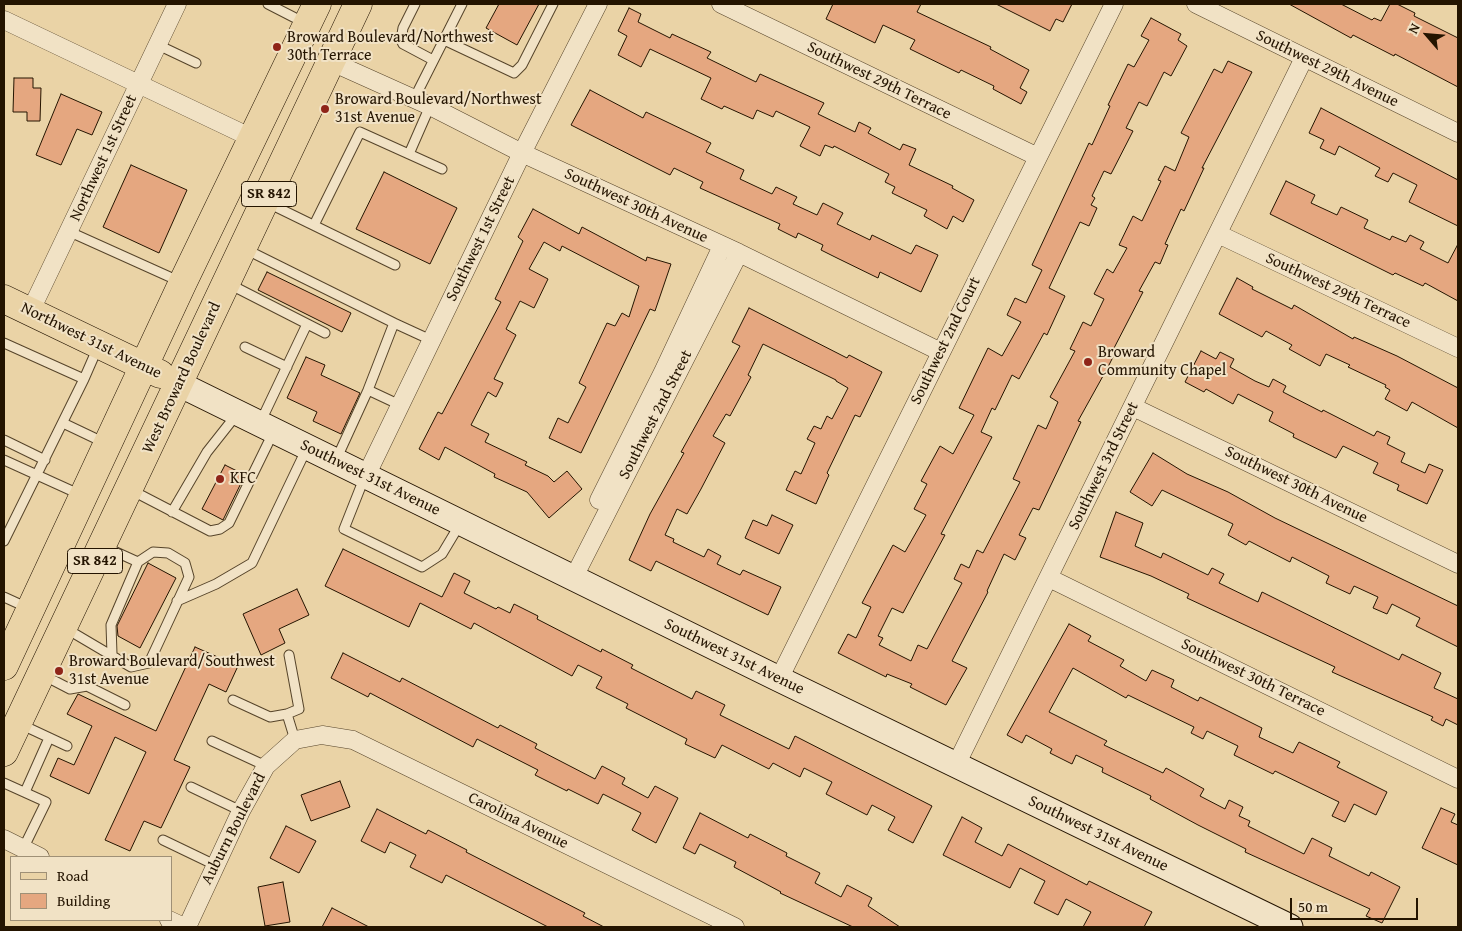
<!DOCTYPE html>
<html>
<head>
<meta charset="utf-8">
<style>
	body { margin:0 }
	#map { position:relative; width:1462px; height:931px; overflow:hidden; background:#ead3a6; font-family:"Gentium Book Plus",serif }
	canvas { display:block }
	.frame { position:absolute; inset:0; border:5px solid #241400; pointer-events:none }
	.legend { position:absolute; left:10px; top:856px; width:162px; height:65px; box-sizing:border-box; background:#f1e2c5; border:1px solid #9f9076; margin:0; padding:6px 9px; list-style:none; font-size:15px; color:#241400 }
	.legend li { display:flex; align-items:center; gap:10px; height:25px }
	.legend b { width:25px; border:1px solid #9f9076 }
	.north { position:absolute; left:1402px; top:10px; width:50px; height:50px; -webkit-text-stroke:4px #f1e2c5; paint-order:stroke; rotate:297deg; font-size:14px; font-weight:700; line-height:20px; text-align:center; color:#241400 }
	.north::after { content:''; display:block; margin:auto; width:18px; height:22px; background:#241400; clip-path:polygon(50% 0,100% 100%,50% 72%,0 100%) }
	.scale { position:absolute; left:1290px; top:898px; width:128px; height:22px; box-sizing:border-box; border:2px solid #241400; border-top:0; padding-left:6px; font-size:15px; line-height:18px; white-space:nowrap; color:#241400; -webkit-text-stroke:4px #f1e2c5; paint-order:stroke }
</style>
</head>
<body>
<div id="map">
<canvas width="1462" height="931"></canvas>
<div class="frame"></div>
<ul class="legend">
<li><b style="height:6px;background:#ead3a6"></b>Road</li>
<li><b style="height:14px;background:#e5a780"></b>Building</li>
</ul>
<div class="north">N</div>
<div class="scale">50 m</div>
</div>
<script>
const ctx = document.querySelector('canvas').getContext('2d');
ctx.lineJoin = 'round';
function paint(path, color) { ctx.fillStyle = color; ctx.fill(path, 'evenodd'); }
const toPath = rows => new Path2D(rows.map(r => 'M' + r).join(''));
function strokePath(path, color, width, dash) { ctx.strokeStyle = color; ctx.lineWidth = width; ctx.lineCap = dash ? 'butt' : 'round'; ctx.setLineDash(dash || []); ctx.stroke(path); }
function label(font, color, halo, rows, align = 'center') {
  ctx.font = font + ' "Gentium Book Plus",serif'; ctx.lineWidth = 4; ctx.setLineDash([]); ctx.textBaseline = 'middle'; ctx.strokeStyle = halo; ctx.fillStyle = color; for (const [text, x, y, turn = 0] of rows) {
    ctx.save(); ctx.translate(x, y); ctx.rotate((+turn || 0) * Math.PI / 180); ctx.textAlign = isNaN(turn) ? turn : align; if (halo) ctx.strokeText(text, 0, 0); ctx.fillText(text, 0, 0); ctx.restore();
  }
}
const building = toPath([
	[499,4,539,4,517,45,486,28,499,4],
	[833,4,921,4,917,12,991,47,990,49,1029,70,1020,88,1027,92,1021,104,993,89,994,86,961,70,959,73,910,49,915,40,883,25,875,43,826,19,833,4],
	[996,4,1072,4,1063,22,1056,19,1050,31,996,4],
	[1289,4,1341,4,1372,20,1374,18,1381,21,1390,4,1397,4,1415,13,1414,16,1458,38,1458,87,1395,54,1394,56,1353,35,1351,38,1289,4],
	[629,8,641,14,638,22,670,38,672,34,711,52,707,58,756,82,760,74,824,103,818,114,855,132,859,122,871,128,868,133,900,150,903,144,916,149,909,165,953,186,952,188,974,200,963,222,953,216,947,229,924,216,927,210,892,193,895,187,885,182,889,174,834,146,833,148,825,145,820,156,800,146,810,127,776,111,773,117,757,110,753,119,724,106,722,109,701,99,711,78,650,49,641,67,618,55,627,36,618,31,629,8],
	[1151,18,1181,34,1178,40,1187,46,1171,76,1164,72,1147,106,1139,102,1126,128,1133,131,1111,174,1104,171,1092,196,1095,198,1091,205,1097,208,1089,226,1080,222,1049,288,1065,296,1047,335,1044,333,1019,379,1012,375,995,410,992,408,981,432,992,437,941,534,945,535,903,613,892,608,878,636,883,638,879,645,911,661,918,645,927,649,962,583,954,579,961,564,969,568,977,550,983,553,1020,482,1013,479,1038,425,1046,429,1058,402,1050,397,1075,351,1070,349,1083,322,1091,326,1104,299,1094,294,1107,269,1113,273,1127,248,1119,245,1133,216,1142,221,1161,181,1158,180,1165,166,1175,171,1189,137,1181,133,1214,69,1222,73,1228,61,1252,72,1202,168,1204,168,1184,211,1181,209,1165,244,1168,245,1160,264,1155,262,1139,291,1143,292,1113,350,1116,351,1108,367,1078,421,1081,422,1039,510,1033,508,1019,535,1026,538,1015,560,1004,554,987,591,988,592,952,661,967,668,946,705,910,687,912,684,887,674,886,677,838,653,848,634,856,638,871,607,862,603,893,545,905,552,926,515,914,509,927,484,921,481,940,446,953,454,974,415,959,408,988,348,1002,356,1021,322,1007,315,1015,298,1026,303,1042,270,1032,265,1089,143,1092,145,1110,106,1108,105,1128,64,1134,67,1149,40,1141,36,1151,18],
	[14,78,33,78,33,88,41,88,40,121,27,121,27,112,13,112,14,78],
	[590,90,643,118,646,112,711,143,706,152,744,170,740,179,772,194,776,187,797,197,793,204,817,215,823,203,843,213,837,224,870,240,872,235,911,254,916,245,938,255,921,292,880,272,878,278,837,258,821,250,823,245,798,233,796,238,778,229,780,224,700,188,703,182,674,168,670,175,571,125,590,90],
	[61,94,102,112,92,135,77,129,61,165,36,155,61,94],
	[1321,108,1458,180,1458,226,1409,202,1417,185,1393,173,1388,182,1375,176,1380,168,1339,146,1335,155,1320,148,1324,140,1309,133,1321,108],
	[131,165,187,190,159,253,103,227,131,165],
	[384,172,457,208,430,264,356,229,384,172],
	[1286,181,1315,195,1311,203,1337,215,1341,207,1368,220,1364,228,1390,240,1392,236,1406,242,1410,235,1424,242,1420,249,1448,263,1458,244,1458,301,1425,283,1423,286,1395,273,1393,275,1270,214,1286,181],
	[533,209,579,234,582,227,646,261,647,257,671,264,655,311,650,309,581,453,549,438,558,418,568,423,586,387,579,383,607,323,615,326,622,313,629,317,639,286,562,246,560,251,544,242,529,269,548,279,534,308,520,301,506,329,516,335,494,379,503,383,496,397,488,392,471,425,489,434,485,442,527,462,525,465,548,476,554,482,567,471,582,489,549,518,527,492,494,477,495,474,445,447,439,460,419,449,438,412,442,414,501,302,495,299,523,241,518,237,533,209],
	[267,272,351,313,342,332,258,290,267,272],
	[1237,278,1253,287,1252,289,1292,309,1294,305,1353,339,1354,337,1397,356,1458,388,1458,428,1412,402,1407,411,1385,399,1390,390,1385,387,1386,385,1348,367,1350,365,1326,354,1320,366,1289,349,1292,345,1266,331,1262,337,1219,314,1237,278],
	[749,308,847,358,849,355,882,372,860,417,855,415,827,473,829,475,816,504,786,490,795,471,801,474,815,443,807,439,814,426,821,429,827,416,832,419,848,388,836,381,836,380,763,344,748,375,751,377,730,416,726,414,713,436,725,443,701,489,687,514,677,509,665,535,674,539,673,542,704,557,708,549,721,556,717,564,740,575,743,570,781,587,768,615,656,561,651,571,629,560,650,514,684,453,681,452,740,346,732,342,749,308],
	[1201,351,1216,359,1220,352,1234,359,1230,367,1255,381,1269,387,1273,379,1286,386,1283,392,1322,412,1323,410,1374,436,1377,431,1390,437,1387,444,1405,453,1401,462,1425,473,1429,464,1443,470,1427,504,1397,490,1399,485,1373,473,1378,463,1343,446,1336,458,1293,437,1294,434,1269,421,1273,412,1238,394,1233,404,1206,389,1204,392,1185,382,1201,351],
	[306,357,325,365,321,375,360,393,341,434,313,421,317,412,287,398,306,357],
	[1153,453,1187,474,1228,492,1275,518,1458,606,1458,647,1416,626,1420,618,1392,604,1387,614,1373,608,1378,597,1354,586,1350,594,1326,583,1329,576,1292,557,1290,562,1249,541,1246,545,1228,535,1233,524,1162,490,1152,506,1130,492,1153,453],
	[225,465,245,475,223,520,202,509,225,465],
	[1116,512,1143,523,1135,546,1161,558,1163,553,1208,575,1212,568,1224,574,1219,583,1258,602,1262,592,1399,660,1402,654,1441,673,1434,688,1458,699,1458,725,1446,719,1443,726,1431,720,1433,717,1332,672,1335,667,1187,598,1189,594,1151,576,1100,557,1116,512],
	[772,515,793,525,779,554,745,538,753,520,767,526,772,515],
	[343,549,442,597,454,573,470,581,464,593,496,609,498,607,510,613,514,604,538,616,537,619,601,652,602,649,633,665,631,668,692,699,696,691,725,705,720,715,789,749,795,736,932,806,913,843,888,830,895,817,872,805,867,815,826,794,832,782,804,768,800,777,773,763,769,769,722,745,715,758,685,744,687,739,626,708,628,704,596,688,602,677,578,665,572,676,474,623,471,629,420,603,409,627,325,586,343,549],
	[148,563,176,578,140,648,118,636,117,626,148,563],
	[297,589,309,615,279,629,285,643,261,655,243,614,297,589],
	[1069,624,1091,636,1088,641,1124,660,1120,666,1146,681,1152,670,1174,680,1171,687,1198,701,1200,697,1262,728,1259,737,1293,753,1299,742,1340,762,1337,767,1387,792,1376,815,1354,804,1345,822,1332,816,1339,802,1275,771,1273,774,1234,755,1238,746,1207,731,1203,739,1191,733,1194,727,1128,695,1126,698,1073,668,1049,712,1107,741,1104,745,1163,773,1166,768,1204,789,1200,796,1225,809,1229,800,1243,807,1239,816,1250,821,1248,826,1304,854,1312,838,1332,848,1329,856,1369,876,1371,872,1400,887,1382,923,1366,916,1370,909,1245,852,1246,849,1198,825,1150,799,1151,796,1102,772,1103,768,1076,755,1072,764,1050,753,1052,749,1026,735,1022,743,1007,735,1069,624],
	[195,647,238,666,226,692,209,684,174,760,190,767,161,828,144,821,130,851,105,840,146,752,115,737,89,794,50,776,58,758,74,765,92,726,67,714,78,694,156,731,195,647],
	[343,653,400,682,402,678,498,728,500,725,537,744,535,748,595,779,602,766,625,778,622,784,648,798,655,786,678,798,656,843,632,830,641,813,603,794,598,804,568,789,567,791,535,775,538,770,477,739,473,747,370,693,368,697,331,678,343,653],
	[340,781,350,807,311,821,301,795,340,781],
	[1441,808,1455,814,1451,822,1458,825,1458,865,1422,848,1441,808],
	[377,809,426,834,428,830,467,850,466,852,585,913,583,916,604,927,548,927,446,875,442,883,410,867,416,855,390,842,385,853,361,841,377,809],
	[700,813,748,838,750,834,787,853,786,856,820,873,815,883,841,897,847,885,872,898,868,906,900,927,853,927,780,893,781,892,734,867,736,862,700,844,695,854,683,848,700,813],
	[962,817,982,828,975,842,1002,856,1008,844,1087,885,1089,881,1152,912,1144,927,1083,927,1091,912,1066,899,1058,915,1034,903,1045,881,1020,868,1010,888,943,855,962,817],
	[286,826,316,841,299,873,270,858,286,826],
	[283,882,290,922,265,926,258,887,283,882],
	[332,908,369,927,322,927,332,908]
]);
const service = toPath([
	[268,4,305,23],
	[415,4,403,28,401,40,403,44,433,60],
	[444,40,514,73,522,65,553,4],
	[158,45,196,63],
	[414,99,462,4],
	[409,154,430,106],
	[268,203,395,265],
	[314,225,360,132,442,169],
	[70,232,181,282],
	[245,249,394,323],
	[229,284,325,333],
	[4,343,84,379,4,541],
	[245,347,287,367],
	[84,379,98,347],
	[368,390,400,405],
	[63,423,105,443],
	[260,423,307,324],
	[4,440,45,460],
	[4,460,81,495],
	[336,460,368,390,394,323,431,340],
	[365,476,344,529,422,567,442,554,460,524],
	[131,490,210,531,220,529,229,523,273,433],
	[172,512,207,452,237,414],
	[4,597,28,608],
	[177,601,216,584,252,563,306,450],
	[65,628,131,667,149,663,189,577,185,563,168,553,153,552,138,562,105,547],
	[112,654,111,625,138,562],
	[289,655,299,709,287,714,295,740],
	[43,675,70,689,87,686,125,705],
	[233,700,270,717,287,714],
	[20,724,67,746],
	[212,741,266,766],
	[4,783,46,802,23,849],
	[191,787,241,811],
	[25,792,49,738],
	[163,840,215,865]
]);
const minor = toPath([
	[721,4,1038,157],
	[1196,4,1458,133],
	[4,20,254,139],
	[332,62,430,106,522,153,739,253,941,352],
	[1218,234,1458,348],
	[30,312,177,4],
	[1133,407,1458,564],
	[366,476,522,153,598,4],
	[599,500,663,372,722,246],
	[574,577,739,253],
	[1049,578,1458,779],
	[779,679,1114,4],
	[956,765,1304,58],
	[4,839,40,857],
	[169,920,184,927],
	[187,927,241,811,266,766,295,740,322,735,353,740,735,927]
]);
const secondary = toPath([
	[179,384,779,679,1290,927]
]);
const primary = toPath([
	[4,299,160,374],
	[4,666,183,282,317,4],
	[4,752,358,4]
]);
const markers = [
	[277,47,5,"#8f2418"],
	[325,109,5,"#8f2418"],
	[1088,362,5,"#8f2418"],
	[220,479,5,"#8f2418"],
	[59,671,5,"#8f2418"]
];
const shields = [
	[269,194,55],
	[95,561,55]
];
const shieldNames = [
	["SR 842",269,194],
	["SR 842",95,561]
];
const poiNames = [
	["Broward Boulevard/Northwest",287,38],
	["30th Terrace",287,56],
	["Broward Boulevard/Northwest",335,100],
	["31st Avenue",335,118],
	["Broward",1098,353],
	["Community Chapel",1098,371],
	["KFC",230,479],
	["Broward Boulevard/Southwest",69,662],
	["31st Avenue",69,680]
];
const streetNames = [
	["Southwest 29th Avenue",1327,69,26],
	["Southwest 29th Terrace",879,81,26],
	["Northwest 1st Street",104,158,-65],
	["Southwest 30th Avenue",636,206,25],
	["Southwest 1st Street",481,239,-64],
	["Southwest 29th Terrace",1338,291,25],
	["Northwest 31st Avenue",91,341,26],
	["Southwest 2nd Court",946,341,-64],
	["West Broward Boulevard",182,378,-65],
	["Southwest 2nd Street",656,415,-63],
	["Southwest 3rd Street",1104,466,-64],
	["Southwest 31st Avenue",370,478,26],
	["Southwest 30th Avenue",1296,485,26],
	["Southwest 31st Avenue",734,657,26],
	["Southwest 30th Terrace",1253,678,26],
	["Carolina Avenue",518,821,26],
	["Auburn Boulevard",234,829,-63],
	["Southwest 31st Avenue",1098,834,26]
];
paint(building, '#e5a780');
strokePath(building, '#241400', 1);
strokePath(service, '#56442a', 11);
strokePath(minor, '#56442a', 19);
strokePath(secondary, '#241400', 27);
strokePath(primary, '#241400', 29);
strokePath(service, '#f1e2c5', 9);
strokePath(minor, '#f1e2c5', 18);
strokePath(secondary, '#f1e2c5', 25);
strokePath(primary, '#ead3a6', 28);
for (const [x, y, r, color] of markers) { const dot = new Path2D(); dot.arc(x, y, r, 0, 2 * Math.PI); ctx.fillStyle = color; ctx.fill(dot); strokePath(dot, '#f1e2c5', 2); }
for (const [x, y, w] of shields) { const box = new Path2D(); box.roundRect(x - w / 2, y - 12.5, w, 25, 4); ctx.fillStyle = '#f1e2c5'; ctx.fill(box); strokePath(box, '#241400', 1); }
label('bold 15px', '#241400', null, shieldNames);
label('16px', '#241400', '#f1e2c5', poiNames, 'left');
label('16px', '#241400', '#f1e2c5', streetNames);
</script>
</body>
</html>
